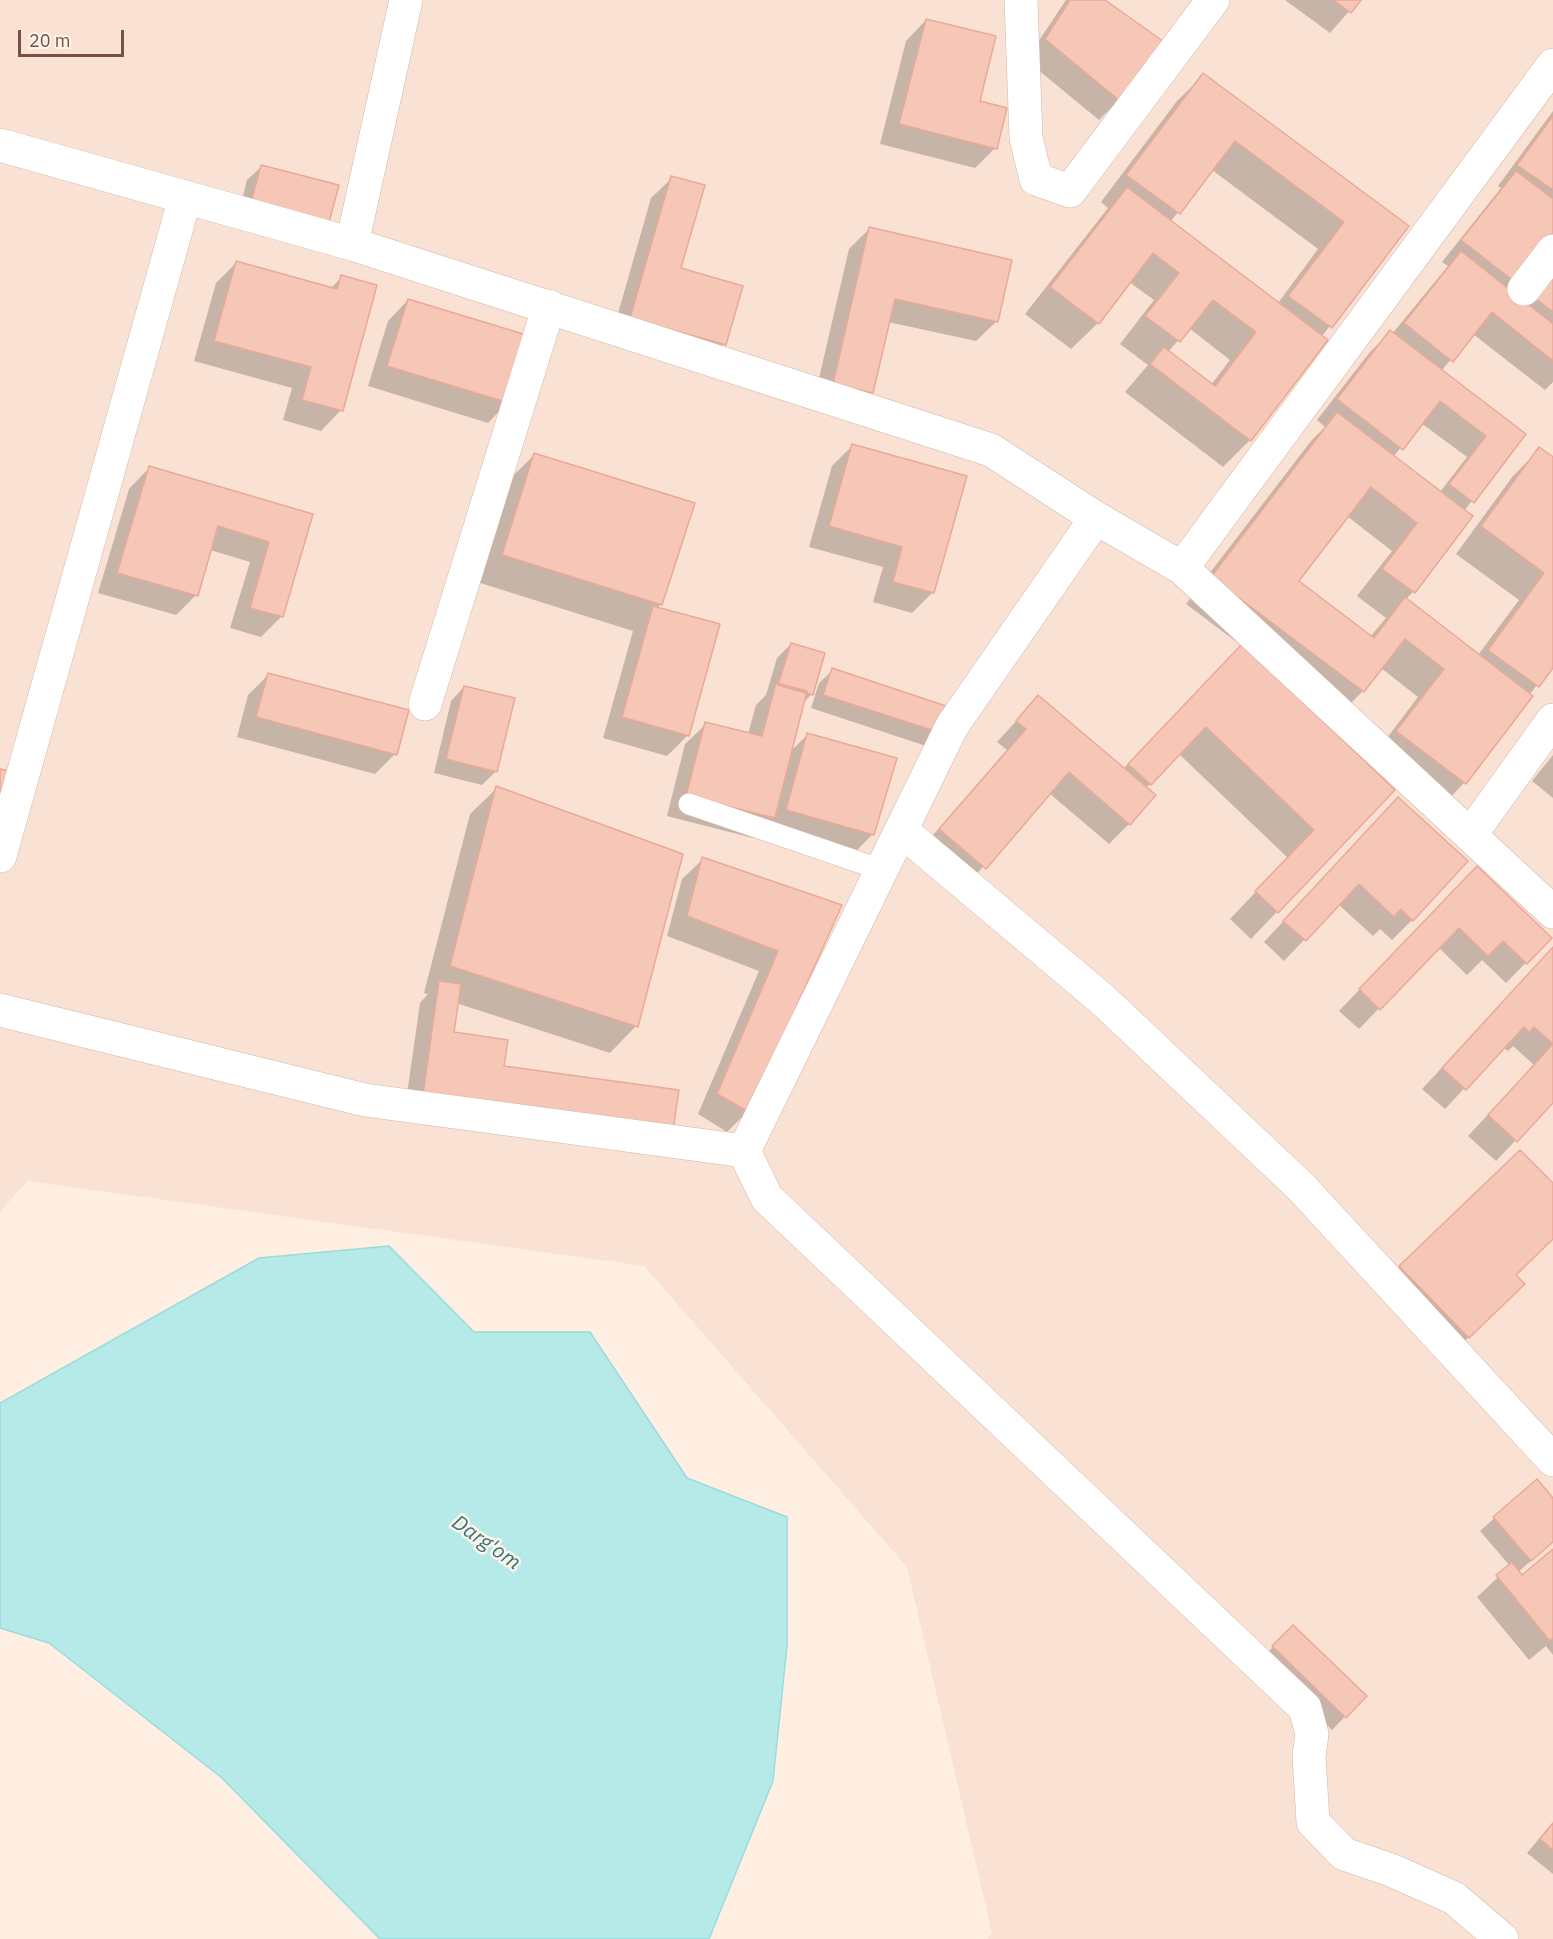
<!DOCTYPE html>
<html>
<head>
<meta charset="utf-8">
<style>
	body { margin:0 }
	#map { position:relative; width:1553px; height:1939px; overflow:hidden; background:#feefe2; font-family:"IBM Plex Sans",sans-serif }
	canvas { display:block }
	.scale { position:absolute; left:18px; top:30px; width:106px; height:27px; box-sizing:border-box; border:3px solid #785046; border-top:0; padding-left:8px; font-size:18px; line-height:21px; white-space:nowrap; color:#785046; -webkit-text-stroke:4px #fff4ea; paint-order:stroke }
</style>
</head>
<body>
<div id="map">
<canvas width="1553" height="1939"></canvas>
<div class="scale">20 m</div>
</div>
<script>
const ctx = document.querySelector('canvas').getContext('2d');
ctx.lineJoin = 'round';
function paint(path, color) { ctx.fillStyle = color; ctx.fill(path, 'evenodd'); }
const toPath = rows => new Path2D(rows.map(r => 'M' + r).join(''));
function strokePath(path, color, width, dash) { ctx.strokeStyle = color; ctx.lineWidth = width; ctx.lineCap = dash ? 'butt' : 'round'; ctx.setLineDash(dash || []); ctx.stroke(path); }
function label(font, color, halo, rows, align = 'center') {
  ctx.font = font + ' "IBM Plex Sans",sans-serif'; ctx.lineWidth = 5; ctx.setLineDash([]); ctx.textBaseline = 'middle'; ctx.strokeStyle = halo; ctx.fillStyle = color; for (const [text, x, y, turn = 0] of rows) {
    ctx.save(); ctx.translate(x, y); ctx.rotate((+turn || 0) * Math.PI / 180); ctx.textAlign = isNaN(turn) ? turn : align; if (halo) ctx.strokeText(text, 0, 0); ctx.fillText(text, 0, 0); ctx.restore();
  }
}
const residential = toPath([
	[0,0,1553,0,1553,1939,987,1939,992,1933,907,1567,644,1266,27,1181,0,1212]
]);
const water = toPath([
	[389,1246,474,1332,590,1332,687,1478,787,1517,787,1646,773,1781,709,1939,380,1939,222,1778,49,1643,0,1628,0,1403,259,1258,389,1246]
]);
const shadow = toPath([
	[1066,0,1102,0,1119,100,1099,120,1026,60],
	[1285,0,1359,0,1330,33],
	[926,20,978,102,995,148,975,168,880,144,906,41],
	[1204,75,1407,227,1322,336,1250,440,1223,467,1125,392,1148,365,1120,344,1154,300,1129,282,1098,323,1071,349,1025,314,1108,208,1101,202,1177,101],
	[1212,170,1318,249,1278,303,1171,221],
	[1189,328,1230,360,1211,385,1168,352],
	[1553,111,1553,382,1545,390,1473,334,1441,371,1524,435,1464,511,1413,592,1405,600,1478,655,1519,600,1456,554,1513,476,1540,449,1553,459,1553,665,1529,695,1531,696,1464,783,1438,810,1371,759,1418,697,1381,668,1363,691,1336,718,1258,659,1393,790,1251,939,1230,919,1288,858,1179,754,1146,788,1129,824,1109,844,1049,793,964,888,920,850,1007,750,997,742,1038,697,1123,769,1242,646,1186,604,1311,441,1325,427,1317,420,1370,352,1390,332,1392,334,1448,266,1442,262,1501,188,1498,186],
	[1421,423,1467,457,1440,492,1393,457],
	[1347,516,1392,551,1357,596,1386,618,1370,637,1297,581],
	[261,167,337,186,237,220,247,180],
	[672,178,679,269,724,344,704,364,611,338,651,198],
	[869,229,997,321,976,341,888,322,871,393,851,413,813,404,849,249],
	[236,263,330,289,342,277,341,410,321,431,283,420,292,388,194,361,216,283],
	[408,300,508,402,488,423,368,386,388,321],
	[852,446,932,593,912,613,873,602,883,567,809,547,832,466],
	[535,454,661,604,657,608,688,735,667,756,603,738,633,631,477,582,508,481],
	[149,468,311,515,282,616,261,637,230,628,250,562,210,550,196,595,176,615,98,593,129,489],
	[791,644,824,654,811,695,803,703,790,752,808,734,873,834,853,854,769,822,753,838,667,816,685,744,706,724,748,734,756,705,766,695,777,658],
	[833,670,947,708,926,746,811,708,819,683],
	[269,674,395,754,375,774,237,737,248,695],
	[464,687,496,771,482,785,434,773,451,701],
	[1553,755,1553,798,1532,781],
	[497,788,636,1026,610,1053,456,1003,452,1033,506,1041,404,1115,420,1003,428,994,424,993,470,814],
	[1378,820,1412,920,1392,940,1380,929,1373,936,1338,904,1284,961,1264,942],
	[703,859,840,906,748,1111,727,1132,698,1114,759,971,667,936,682,879],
	[1457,888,1550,938,1506,983,1482,960,1467,975,1438,947,1359,1029,1339,1011],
	[1553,949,1553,1101,1496,1161,1468,1136,1534,1065,1513,1046,1508,1051,1503,1047,1445,1109,1422,1089],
	[1553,1186,1553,1237,1514,1275,1503,1304,1448,1357,1380,1288,1400,1267],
	[1536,1481,1553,1500,1553,1542,1518,1572,1522,1577,1553,1551,1553,1655,1546,1646,1529,1660,1477,1597,1510,1566,1480,1531],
	[1293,1627,1365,1696,1332,1730,1260,1660],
	[1553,1822,1553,1874,1527,1853]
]);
const building = toPath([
	[1070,0,1105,0,1164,42,1120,101,1045,39,1070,0],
	[1333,0,1361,0,1351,13,1333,0],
	[926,19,996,36,980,101,1007,108,997,149,899,124,926,19],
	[1203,73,1409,226,1332,328,1288,296,1344,222,1235,141,1180,214,1126,175,1203,73],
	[1553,116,1553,190,1517,165,1553,116],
	[261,165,339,185,328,226,250,207,261,165],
	[1516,171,1553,199,1553,312,1461,240,1516,171],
	[671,176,705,185,681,268,743,286,726,345,630,318,671,176],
	[1127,187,1328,340,1251,441,1150,364,1164,347,1215,386,1256,332,1213,300,1180,342,1145,316,1179,273,1153,253,1099,324,1050,287,1127,187],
	[869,227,1012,260,998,322,895,299,873,393,833,384,869,227],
	[1461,251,1553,324,1553,361,1492,312,1453,362,1404,323,1461,251],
	[236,261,337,289,341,275,377,285,343,411,302,400,311,367,214,341,236,261],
	[408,299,530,336,509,403,387,366,408,299],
	[1390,330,1526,434,1474,503,1449,484,1486,436,1440,401,1403,450,1337,399,1390,330],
	[1337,412,1473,516,1415,593,1382,569,1417,523,1371,487,1299,581,1374,638,1405,597,1533,696,1466,784,1396,731,1444,669,1405,639,1364,692,1211,577,1337,412],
	[852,444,967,476,934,593,893,582,902,547,829,526,852,444],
	[1539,447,1553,457,1553,668,1539,687,1488,650,1544,573,1481,526,1539,447],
	[534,453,695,503,662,605,502,555,534,453],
	[149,466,313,514,283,617,250,608,269,542,218,526,198,596,117,573,149,466],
	[653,606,720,624,689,736,622,717,653,606],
	[791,643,825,653,813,695,778,685,791,643],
	[1242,644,1395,790,1278,913,1255,891,1314,830,1206,727,1151,785,1128,764,1242,644],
	[832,668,949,707,941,733,823,695,832,668],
	[268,673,409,710,397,755,256,717,268,673],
	[776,683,807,691,775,818,686,796,705,722,762,736,776,683],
	[464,686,515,698,497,772,446,759,464,686],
	[1038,695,1156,795,1130,825,1069,772,986,869,939,829,1026,729,1016,721,1038,695],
	[807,733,897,758,874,835,786,810,807,733],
	[0,769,12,771,0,822,0,769],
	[496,786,683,854,638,1027,450,966,496,786],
	[1398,797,1468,861,1413,921,1401,909,1394,917,1359,884,1306,941,1283,921,1398,797],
	[702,857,842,905,749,1112,717,1094,778,951,687,916,702,857],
	[1477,866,1552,938,1527,964,1503,941,1488,956,1459,928,1380,1010,1359,989,1477,866],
	[1553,947,1553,1044,1534,1027,1529,1032,1524,1027,1466,1090,1442,1068,1553,947],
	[439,981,461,984,454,1032,508,1040,504,1066,679,1090,673,1130,423,1095,439,981],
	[1553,1044,1553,1103,1517,1142,1488,1115,1553,1044],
	[1520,1150,1553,1183,1553,1239,1516,1275,1525,1284,1469,1338,1399,1266,1520,1150],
	[1537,1479,1553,1498,1553,1542,1531,1561,1493,1517,1537,1479],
	[1553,1549,1553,1638,1550,1641,1496,1575,1512,1562,1522,1575,1553,1549],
	[1293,1625,1367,1696,1346,1718,1272,1646,1293,1625],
	[1553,1823,1553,1850,1540,1839,1553,1823]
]);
const lane = toPath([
	[689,804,882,870]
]);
const street = toPath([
	[1021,0,1026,138,1036,179,1070,191,1213,0],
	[0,145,352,244,991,450,1096,518,1182,568,1553,912],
	[352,244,406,0],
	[1524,289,1553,251],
	[1182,568,1553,65],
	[425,704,549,306],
	[902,831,1103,1000,1301,1187,1553,1460],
	[1471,834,1553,720],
	[0,856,185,198],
	[0,1010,365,1100,744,1151,952,726,1096,518],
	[744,1151,767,1198,1305,1708,1312,1734,1309,1756,1313,1822,1344,1854,1391,1870,1454,1898,1502,1939]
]);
const waterNames = [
	["Darg'om",486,1543,35]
];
paint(residential, '#f9e2d3');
paint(water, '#b5eae9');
strokePath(water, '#9adcdc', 1.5);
paint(shadow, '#0003');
paint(building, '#f6c7b7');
strokePath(building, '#eaa996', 1.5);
strokePath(lane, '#d2b6aa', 22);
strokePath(street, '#d2b6aa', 34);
strokePath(lane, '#fff', 21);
strokePath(street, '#fff', 33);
label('italic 21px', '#357778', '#fff4ea', waterNames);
</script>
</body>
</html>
